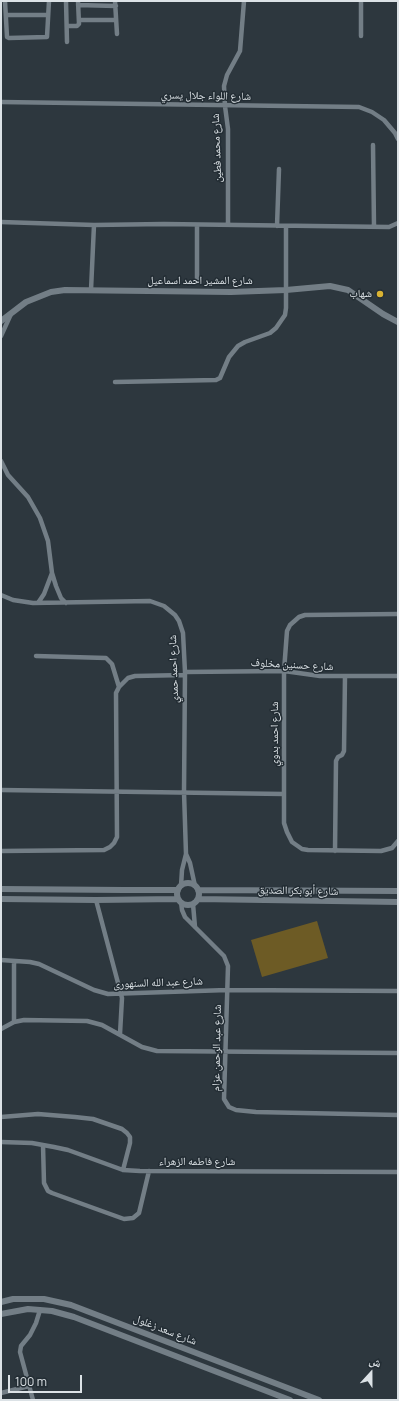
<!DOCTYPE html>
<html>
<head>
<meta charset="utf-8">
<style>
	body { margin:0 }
	#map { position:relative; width:399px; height:1401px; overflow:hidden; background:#2d373e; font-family:Manrope,"Noto Naskh Arabic",sans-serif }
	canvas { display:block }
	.frame { position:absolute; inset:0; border:2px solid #dce2e6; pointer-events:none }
	.north { position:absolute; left:351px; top:1353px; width:40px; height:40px; -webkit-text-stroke:3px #232d34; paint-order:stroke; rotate:21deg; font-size:11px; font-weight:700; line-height:16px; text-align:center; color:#dce2e6 }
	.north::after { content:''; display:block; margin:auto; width:14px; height:18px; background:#dce2e6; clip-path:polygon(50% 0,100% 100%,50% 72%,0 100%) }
	.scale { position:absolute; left:8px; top:1375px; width:74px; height:18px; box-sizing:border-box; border:2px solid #dce2e6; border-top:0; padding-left:5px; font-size:12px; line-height:14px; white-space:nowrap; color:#dce2e6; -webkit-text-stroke:3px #232d34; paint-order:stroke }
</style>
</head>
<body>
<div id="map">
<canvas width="399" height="1401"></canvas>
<div class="frame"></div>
<div class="north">ش</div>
<div class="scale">100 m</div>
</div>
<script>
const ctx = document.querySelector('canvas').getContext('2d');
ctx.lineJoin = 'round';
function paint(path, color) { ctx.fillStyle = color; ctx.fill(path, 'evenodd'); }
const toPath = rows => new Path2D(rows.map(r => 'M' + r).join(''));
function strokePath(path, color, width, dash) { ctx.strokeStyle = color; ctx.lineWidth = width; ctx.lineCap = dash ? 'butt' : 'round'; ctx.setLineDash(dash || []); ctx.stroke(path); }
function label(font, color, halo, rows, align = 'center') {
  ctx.font = font + ' Manrope,"Noto Naskh Arabic",sans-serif'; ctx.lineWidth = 3; ctx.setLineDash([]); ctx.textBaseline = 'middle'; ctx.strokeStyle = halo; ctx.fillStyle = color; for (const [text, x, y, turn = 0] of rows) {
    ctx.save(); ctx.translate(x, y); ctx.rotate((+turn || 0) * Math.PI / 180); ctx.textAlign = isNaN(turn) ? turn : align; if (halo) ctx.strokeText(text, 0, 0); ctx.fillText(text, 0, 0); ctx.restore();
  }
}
const green = toPath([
	[317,921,328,958,262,977,251,940]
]);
const minor = toPath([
	[5,1,7,37,9,38,47,37,49,1],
	[66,1,67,42],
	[115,1,117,34],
	[78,5,116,6],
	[6,15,48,15],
	[79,20,116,20],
	[67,26,77,26,79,24,78,1],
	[361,36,361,1],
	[1,102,359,107,372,112,384,120,395,133,398,139],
	[373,145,374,227],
	[1,222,94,225,164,224,389,227,398,223],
	[228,225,228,129,225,106,224,86,227,75,240,51,244,1],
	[277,226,279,169],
	[197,280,197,225],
	[91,290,94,225],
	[1,336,11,314],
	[115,382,216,380,220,378,229,357,238,346,245,342,270,333,276,328,285,315,286,308,286,226],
	[1,461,8,475,28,497,40,518,48,541,52,573,56,586,61,598,66,603],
	[1,595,13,600,33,603,150,601,164,606,175,615,179,621,183,633,185,672,184,792,186,854,182,870,181,886],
	[38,603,44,594,52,573],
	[398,614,305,615,299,617,290,625,287,631,284,671,284,823,287,832,292,842,302,849,308,850,381,851,392,848,398,841],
	[36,656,106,658,112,664,119,687],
	[185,672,284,671,320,676,398,676],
	[1,790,284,794],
	[1,851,104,850,110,847,114,843,117,837,116,693,119,687,128,678,135,676,185,675],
	[335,851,336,761,338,757,342,755,344,751,345,676],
	[186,854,190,863,195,886],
	[96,900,122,998,120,1034],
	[181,902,182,910,185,917,224,956,228,966,224,1099,229,1107,236,1110,256,1112,398,1115],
	[193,904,195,927],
	[1,960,30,962,39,964,94,990,108,994,227,990,398,991],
	[14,1022,14,961],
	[1,1029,14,1022,24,1020,87,1021,102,1025,142,1047,157,1051,398,1053],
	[1,1117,38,1114,75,1117,93,1119,122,1129,127,1133,130,1137,130,1143,123,1170],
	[1,1142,32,1143,54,1147,68,1150,123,1170,140,1171,398,1172],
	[43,1145,44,1183,48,1191,52,1193,124,1219,133,1218,139,1213,149,1171],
	[1,1393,29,1386],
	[33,1400,20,1352,21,1346,30,1335,36,1323,40,1310]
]);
const tertiary = toPath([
	[1,321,26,302,51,292,65,290,231,292,286,290,330,286,348,290,383,314,398,322],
	'177 894a11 11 0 1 1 22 0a11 11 0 1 1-22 0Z',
	[1,889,124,890,178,890],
	[198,890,398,891],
	[1,899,96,900,178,899],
	[198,899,398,902],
	[1,1302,13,1299,44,1299,71,1305,319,1400],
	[1,1314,28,1309,52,1311,74,1317,290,1400]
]);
const markers = [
	[380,294,4,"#dab333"]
];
const streetNames = [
	["شارع اللواء جلال يسري",206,96,1],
	["شارع محمد فطين",217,148,-92],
	["شارع المشير احمد اسماعيل",200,281],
	["شارع حسنين مخلوف",292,665,3],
	["شارع احمد حمدي",174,669,-92],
	["شارع احمد بدوي",275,734,-90],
	["شارع أبو بكر الصديق",298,891,1],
	["شارع عبد الله السنهورى",158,983,-2],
	["شارع عبد الرحمن عزام",217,1048,-89],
	["شارع فاطمه الزهراء",197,1162],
	["شارع سعد زغلول",165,1330,21]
];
const poiNames = [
	["شهاب",372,294]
];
paint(green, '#6d5b25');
strokePath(minor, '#737e86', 4.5);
strokePath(tertiary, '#737e86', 6);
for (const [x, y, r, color] of markers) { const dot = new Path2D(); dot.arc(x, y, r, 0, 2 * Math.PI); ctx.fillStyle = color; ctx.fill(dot); strokePath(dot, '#232d34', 1.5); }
label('11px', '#dce2e6', '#232d34', streetNames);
label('11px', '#dce2e6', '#232d34', poiNames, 'right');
</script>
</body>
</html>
